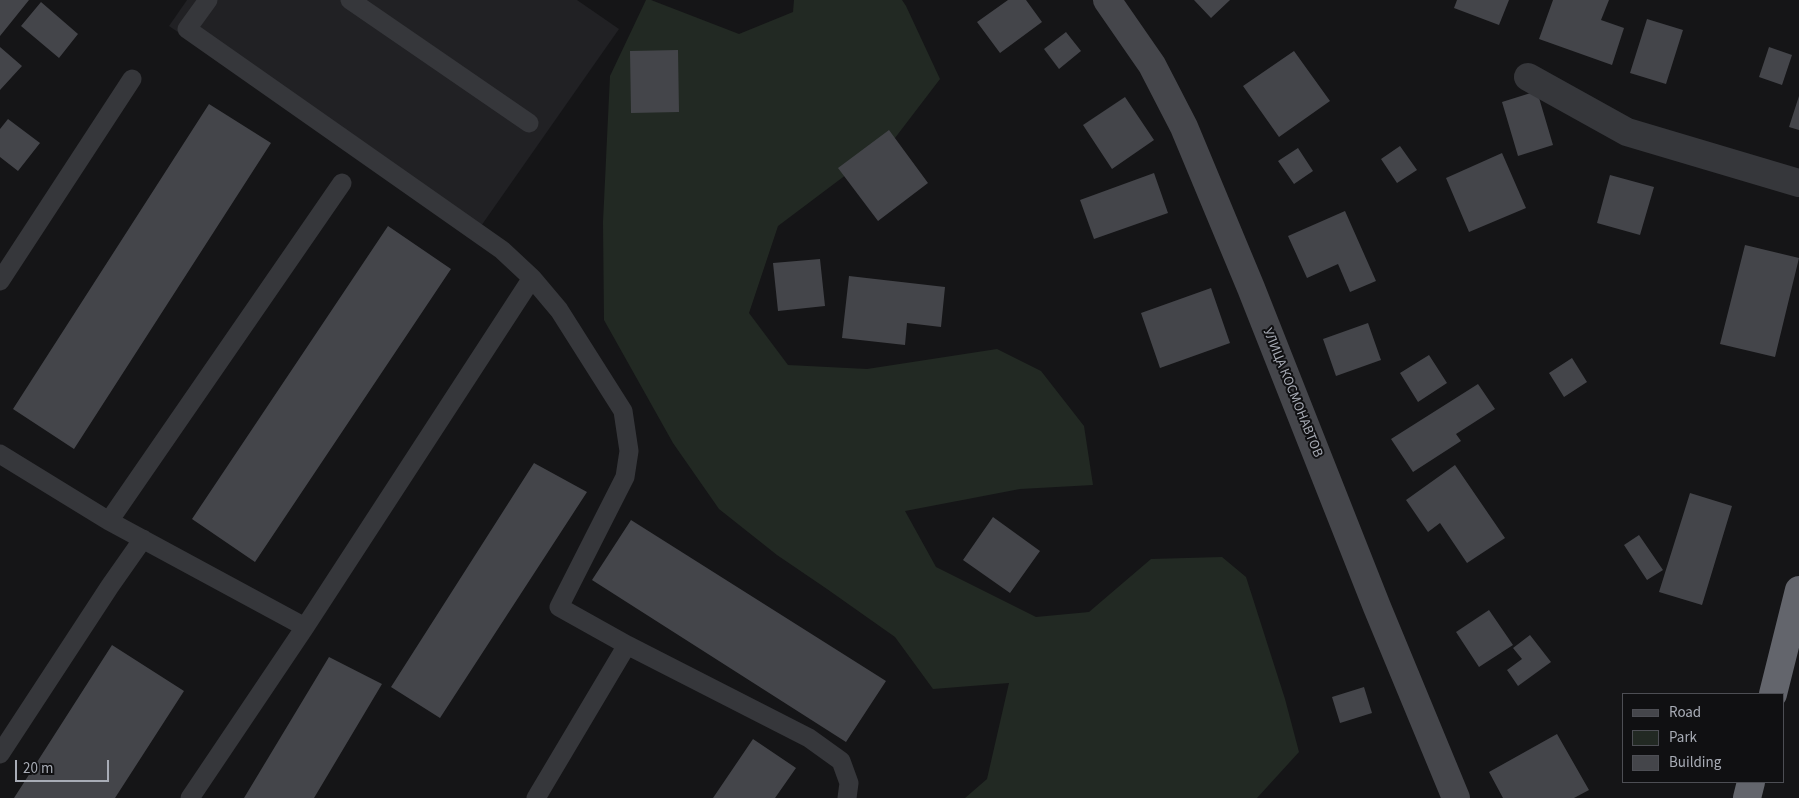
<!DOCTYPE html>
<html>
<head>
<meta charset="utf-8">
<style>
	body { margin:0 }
	#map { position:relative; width:1799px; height:798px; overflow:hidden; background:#151517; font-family:"Source Sans 3",sans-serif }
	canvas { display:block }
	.legend { position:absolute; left:1622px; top:693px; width:162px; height:90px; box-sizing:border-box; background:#101012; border:1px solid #4d4e54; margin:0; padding:6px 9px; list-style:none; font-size:15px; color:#a8acb6 }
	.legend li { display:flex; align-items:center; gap:10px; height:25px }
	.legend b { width:25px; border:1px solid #4d4e54 }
	.scale { position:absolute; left:15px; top:760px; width:94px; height:22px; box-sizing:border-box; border:2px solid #a8acb6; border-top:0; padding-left:6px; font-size:15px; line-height:18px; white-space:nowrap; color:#a8acb6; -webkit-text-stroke:4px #101012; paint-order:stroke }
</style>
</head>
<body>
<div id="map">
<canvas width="1799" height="798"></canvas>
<ul class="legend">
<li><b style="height:6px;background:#45464b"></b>Road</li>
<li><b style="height:14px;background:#222923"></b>Park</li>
<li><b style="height:14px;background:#44454a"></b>Building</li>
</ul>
<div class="scale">20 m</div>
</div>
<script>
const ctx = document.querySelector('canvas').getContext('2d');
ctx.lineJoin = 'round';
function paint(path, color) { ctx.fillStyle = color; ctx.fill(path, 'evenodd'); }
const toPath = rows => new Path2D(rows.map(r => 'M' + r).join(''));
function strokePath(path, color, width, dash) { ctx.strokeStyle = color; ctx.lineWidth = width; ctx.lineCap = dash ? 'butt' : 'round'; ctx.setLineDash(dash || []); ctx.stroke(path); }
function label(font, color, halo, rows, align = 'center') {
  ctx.font = font + ' "Source Sans 3",sans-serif'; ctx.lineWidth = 4; ctx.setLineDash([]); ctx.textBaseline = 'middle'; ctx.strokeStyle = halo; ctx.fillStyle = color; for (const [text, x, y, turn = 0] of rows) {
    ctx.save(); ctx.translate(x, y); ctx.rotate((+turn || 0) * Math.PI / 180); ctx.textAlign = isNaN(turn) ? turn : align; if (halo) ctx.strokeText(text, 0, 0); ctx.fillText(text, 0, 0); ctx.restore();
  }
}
const built = toPath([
	[187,0,577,0,619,29,474,236,169,26]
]);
const green = toPath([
	[646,0,651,0,739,34,793,12,794,0,902,0,906,6,940,79,895,138,778,226,749,313,788,365,867,369,997,349,1041,371,1084,426,1093,485,1020,489,905,511,936,567,1036,617,1089,612,1151,559,1222,557,1246,577,1285,699,1299,752,1257,798,965,798,987,779,1009,683,933,689,895,637,827,589,777,555,719,509,673,443,604,320,603,222,610,76]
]);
const building = toPath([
	[0,0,29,0,0,36],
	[1008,0,1026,0,1042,22,1000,53,977,22],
	[1194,0,1230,0,1211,18],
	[1457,0,1509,0,1499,25,1454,8],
	[1553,0,1609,0,1601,20,1624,28,1612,65,1539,39],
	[41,2,78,34,59,58,21,26],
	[1647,19,1683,30,1666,84,1630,73],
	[1066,32,1081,51,1059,69,1044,49],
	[0,47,22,66,0,90],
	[1769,47,1792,55,1782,85,1759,77],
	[678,50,679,112,631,113,630,51],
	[1294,51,1330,101,1279,137,1243,86],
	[1537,91,1553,145,1518,156,1502,102],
	[1799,96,1799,130,1789,127],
	[1125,97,1154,140,1112,169,1083,125],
	[209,104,271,143,74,449,13,409],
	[8,119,40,143,18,171,0,157,0,129],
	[889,130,928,183,878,221,838,168],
	[1400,146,1417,170,1397,183,1381,159],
	[1298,148,1313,171,1294,184,1278,161],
	[1502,153,1526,208,1469,232,1446,178],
	[1154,173,1168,213,1094,239,1080,200],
	[1610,175,1654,187,1640,235,1597,223],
	[1345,211,1376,281,1350,292,1338,264,1307,278,1288,236],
	[388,226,451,269,255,562,192,519],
	[1745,245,1799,258,1775,357,1720,344],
	[820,259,825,306,778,311,773,263],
	[849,276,945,287,941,327,907,323,905,345,842,338],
	[1211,288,1230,343,1160,368,1141,313],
	[1368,323,1381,360,1336,376,1323,339],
	[1429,355,1447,383,1418,402,1400,373],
	[1572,358,1587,382,1564,397,1549,373],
	[1478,384,1495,409,1456,434,1461,441,1413,472,1391,439],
	[534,463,587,492,440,718,391,687],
	[1455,465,1505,538,1467,563,1440,523,1428,532,1406,500],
	[1690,493,1732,506,1702,605,1659,592],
	[993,517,1040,551,1010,593,963,560],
	[631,520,886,681,846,742,592,580],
	[1639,535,1663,570,1647,580,1624,545],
	[1489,610,1513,645,1479,667,1456,632],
	[1530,635,1551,662,1518,686,1507,670,1522,659,1513,648],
	[112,645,184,691,115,798,14,798],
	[329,657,382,684,314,798,244,798],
	[1364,687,1372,713,1340,723,1332,697],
	[1557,734,1589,790,1574,798,1503,798,1489,772],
	[753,739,796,768,775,798,713,798]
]);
const lane = toPath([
	[208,0,187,29,502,250,532,278,559,310,623,411,629,451,625,477,559,607,627,645,536,798],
	[350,0,529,123],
	[0,281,132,79],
	[0,454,109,521,305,627],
	[109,521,342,183],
	[627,645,809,738,841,761,849,783,847,798],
	[0,754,110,586,143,539],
	[190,798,305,627,532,278]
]);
const street = toPath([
	[1528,77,1627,132,1799,183]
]);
const secondary = toPath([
	[1107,0,1152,65,1184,127,1251,288,1377,607,1456,798]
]);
const highway = toPath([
	[1773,694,1799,590],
	[1747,798,1751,782]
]);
const streetNames = [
	["УЛИЦА КОСМОНАВТОВ",1292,393,68]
];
paint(built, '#212124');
paint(green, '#222923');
paint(building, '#44454a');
strokePath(lane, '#36373b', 19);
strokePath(street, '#36373b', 28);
strokePath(secondary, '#45464b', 28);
strokePath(highway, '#63656c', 28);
label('14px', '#a8acb6', '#101012', streetNames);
</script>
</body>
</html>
